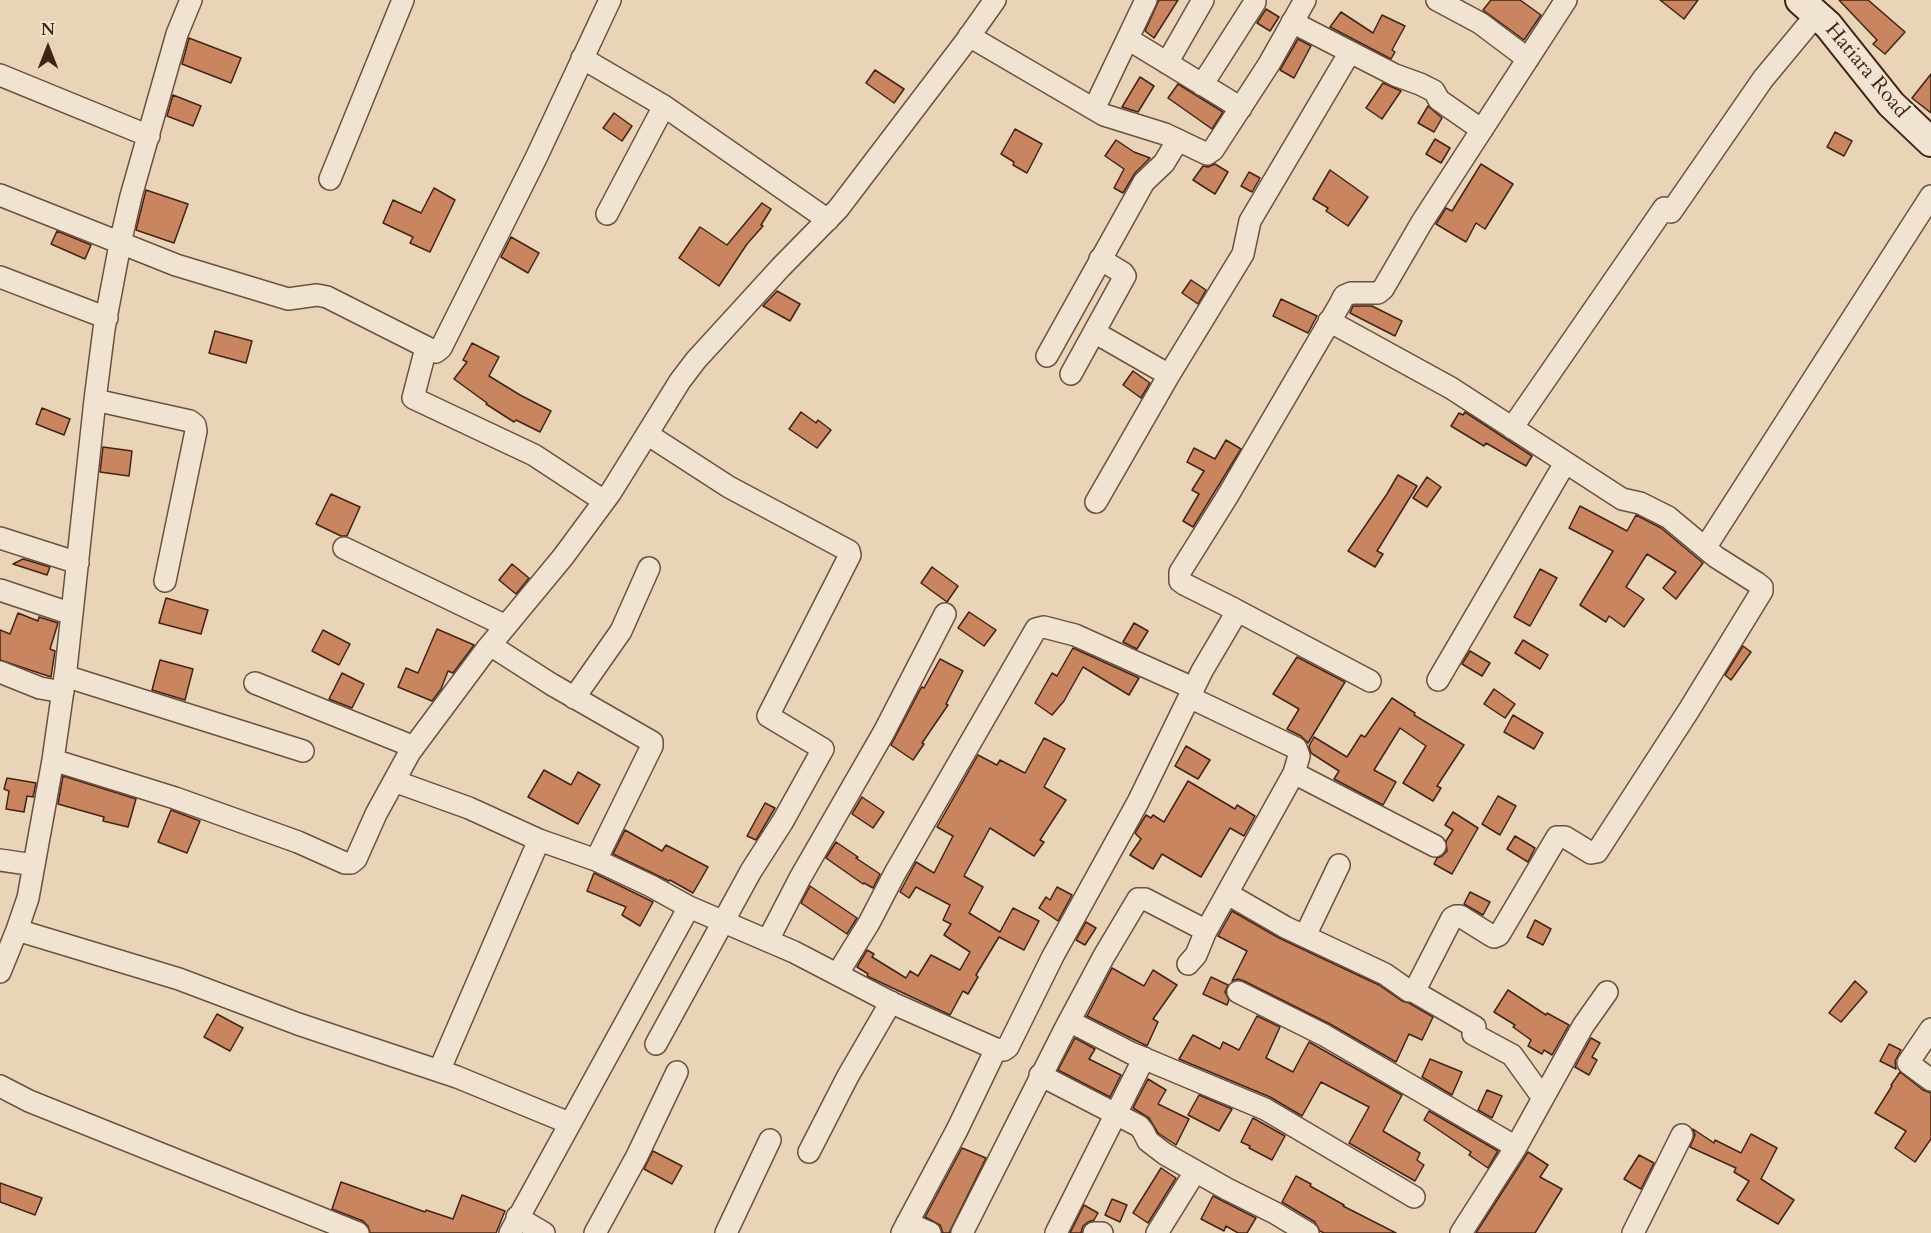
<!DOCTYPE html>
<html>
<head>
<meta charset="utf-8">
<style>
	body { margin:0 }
	#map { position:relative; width:1931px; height:1233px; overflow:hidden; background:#e9d4b8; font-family:Cardo,serif }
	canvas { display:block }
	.north { position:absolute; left:18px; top:18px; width:60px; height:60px; -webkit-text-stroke:4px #f1e3d1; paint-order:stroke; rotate:0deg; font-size:16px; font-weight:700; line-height:24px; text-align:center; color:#422417 }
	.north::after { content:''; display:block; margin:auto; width:21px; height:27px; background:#422417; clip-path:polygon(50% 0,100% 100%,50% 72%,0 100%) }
</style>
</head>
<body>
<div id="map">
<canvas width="1931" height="1233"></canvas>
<div class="north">N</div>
</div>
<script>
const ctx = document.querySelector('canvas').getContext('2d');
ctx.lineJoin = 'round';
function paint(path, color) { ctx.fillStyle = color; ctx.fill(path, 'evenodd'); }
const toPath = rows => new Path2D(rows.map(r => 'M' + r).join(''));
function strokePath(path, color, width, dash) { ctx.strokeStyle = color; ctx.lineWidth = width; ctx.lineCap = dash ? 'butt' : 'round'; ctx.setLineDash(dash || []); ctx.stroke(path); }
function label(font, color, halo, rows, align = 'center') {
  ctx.font = font + ' Cardo,serif'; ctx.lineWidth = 4.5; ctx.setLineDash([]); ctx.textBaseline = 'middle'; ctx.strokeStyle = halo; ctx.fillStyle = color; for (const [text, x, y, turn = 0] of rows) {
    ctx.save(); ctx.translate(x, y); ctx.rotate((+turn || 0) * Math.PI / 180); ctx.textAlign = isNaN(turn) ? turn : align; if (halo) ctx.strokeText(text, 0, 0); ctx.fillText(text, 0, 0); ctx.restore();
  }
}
const building = toPath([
	[1159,0,1178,0,1154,38,1145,31,1159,0],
	[1491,0,1520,0,1541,15,1524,40,1483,10,1491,0],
	[1660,0,1698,0,1684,19,1660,0],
	[1839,0,1868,0,1905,32,1885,54,1873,44,1877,40,1839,0],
	[1266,9,1279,17,1270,31,1257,23,1266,9],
	[1341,12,1373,33,1382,15,1405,26,1392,50,1395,52,1391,59,1330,27,1341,12],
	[189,38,241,58,231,83,182,64,189,38],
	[1298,39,1311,46,1294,78,1280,70,1298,39],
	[875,70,904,89,894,103,866,83,875,70],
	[1931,74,1931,113,1912,98,1931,74],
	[1140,77,1154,86,1138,112,1122,107,1140,77],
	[1383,83,1401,91,1382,119,1366,108,1383,83],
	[1178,84,1223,112,1212,129,1168,98,1178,84],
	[173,95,201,106,193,126,167,116,173,95],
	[1428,106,1442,118,1434,132,1418,123,1428,106],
	[614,113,632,126,622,141,603,128,614,113],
	[1015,129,1042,144,1027,173,1013,165,1014,162,1001,154,1015,129],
	[1835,132,1852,141,1844,156,1827,147,1835,132],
	[1435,139,1450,148,1441,163,1426,154,1435,139],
	[1116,140,1134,152,1150,158,1135,173,1123,193,1114,188,1124,169,1105,156,1116,140],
	[1215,164,1228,172,1215,194,1193,180,1203,166,1208,167,1215,164],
	[1481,164,1513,184,1485,229,1476,223,1466,242,1436,224,1446,208,1452,211,1481,164],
	[1330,170,1368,197,1348,226,1326,211,1328,208,1313,199,1330,170],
	[1249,172,1260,178,1252,192,1241,186,1249,172],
	[434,188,455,200,430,252,410,243,413,237,383,223,393,200,421,213,434,188],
	[146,190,188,204,174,243,136,230,146,190],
	[762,203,771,209,761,225,763,226,747,244,719,286,679,258,700,227,727,245,762,203],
	[57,231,91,245,85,259,51,244,57,231],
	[511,237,539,253,528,273,501,257,511,237],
	[1191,280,1206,290,1198,304,1182,293,1191,280],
	[777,291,800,304,790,321,763,306,777,291],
	[1281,299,1317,316,1308,333,1273,316,1281,299],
	[1353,306,1372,306,1402,321,1395,336,1350,313,1353,306],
	[215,331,252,341,246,363,209,353,215,331],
	[472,343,499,357,489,376,520,395,551,411,540,432,516,420,514,422,486,404,487,403,454,379,467,362,463,360,472,343],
	[1133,371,1150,383,1141,398,1123,385,1133,371],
	[42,408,70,419,64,435,36,424,42,408],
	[801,412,816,423,818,420,831,430,817,448,789,429,801,412],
	[1465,412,1532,456,1526,466,1486,443,1484,446,1451,426,1459,413,1463,415,1465,412],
	[1226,440,1241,449,1193,527,1183,521,1199,494,1192,490,1204,471,1187,462,1194,448,1215,459,1226,440],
	[103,447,132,451,129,476,100,472,103,447],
	[1398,475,1417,486,1377,551,1383,554,1375,567,1348,551,1387,494,1398,475],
	[1427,477,1441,487,1427,507,1413,498,1427,477],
	[331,494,360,507,347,536,341,536,316,524,331,494],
	[1580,506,1627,531,1636,515,1661,528,1703,563,1676,599,1663,588,1676,572,1647,554,1626,587,1644,599,1624,627,1609,616,1606,622,1580,605,1613,551,1569,528,1580,506],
	[23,559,50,567,47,575,13,564,23,559],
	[512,564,529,578,516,594,499,580,512,564],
	[932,567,958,586,947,602,921,583,932,567],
	[1540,569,1557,578,1530,626,1514,617,1540,569],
	[166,598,208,610,201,634,159,623,166,598],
	[969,612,996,630,984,646,958,628,969,612],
	[18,613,38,621,39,617,58,623,50,649,55,651,51,677,0,660,0,630,10,634,18,613],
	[1134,623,1148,631,1137,649,1123,642,1134,623],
	[437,629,474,645,453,673,448,671,441,689,432,701,398,687,406,668,418,673,437,629],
	[323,630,350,644,339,665,312,651,323,630],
	[1523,640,1548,655,1540,669,1515,653,1523,640],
	[1743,646,1751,652,1731,680,1725,675,1743,646],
	[1073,648,1139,678,1129,695,1083,667,1064,701,1052,715,1035,703,1052,673,1057,676,1073,648],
	[1470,651,1490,663,1482,676,1462,664,1470,651],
	[1297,657,1345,682,1308,743,1301,736,1287,729,1299,709,1273,694,1297,657],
	[940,659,963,671,946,704,948,705,922,743,924,744,913,760,891,745,921,688,922,687,924,688,940,659],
	[160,660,193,669,185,700,152,690,160,660],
	[342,673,364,684,352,708,329,699,342,673],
	[1494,689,1515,704,1505,718,1484,704,1494,689],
	[1392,698,1415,713,1414,715,1464,745,1437,786,1441,788,1433,801,1403,783,1426,746,1400,728,1374,770,1396,782,1383,805,1334,779,1339,771,1311,753,1309,746,1314,737,1347,757,1361,735,1365,737,1392,698],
	[1513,715,1543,733,1534,749,1504,732,1513,715],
	[1044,738,1065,749,1044,787,1066,800,1040,840,1044,842,1034,856,990,828,964,876,983,887,969,913,1000,932,1013,908,1039,921,1024,950,999,937,976,975,978,977,968,994,963,991,950,1015,867,976,868,974,857,967,867,950,874,954,872,957,906,978,910,971,918,976,931,955,960,970,970,952,944,935,951,924,943,920,950,905,916,887,909,898,900,892,916,862,934,873,953,836,937,827,978,755,997,765,1000,760,1025,773,1044,738],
	[1186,746,1210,760,1198,779,1175,766,1186,746],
	[544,770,571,785,578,772,600,785,578,824,528,797,544,770],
	[63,776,136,799,128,827,103,821,104,817,58,804,63,776],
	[7,778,36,783,33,797,27,796,24,812,6,809,9,791,4,789,7,778],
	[1188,781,1235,809,1237,805,1255,816,1244,836,1230,828,1201,877,1162,854,1153,869,1130,855,1141,839,1135,833,1146,815,1151,818,1153,815,1164,822,1188,781],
	[1498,796,1516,806,1500,835,1482,824,1498,796],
	[862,797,884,812,873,828,852,814,862,797],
	[765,803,775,808,756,840,747,836,765,803],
	[171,810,200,821,187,853,158,842,171,810],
	[1453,812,1478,828,1452,874,1434,864,1437,858,1442,856,1447,851,1446,841,1453,830,1445,825,1453,812],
	[625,830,662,851,666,845,708,867,693,893,670,880,669,881,613,854,625,830],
	[1515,836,1535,848,1528,862,1507,849,1515,836],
	[836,842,858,857,856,858,880,874,873,888,864,883,863,884,826,858,836,842],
	[594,873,653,902,640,926,622,915,626,907,587,891,594,873],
	[810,886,857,918,847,934,801,903,810,886],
	[1057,887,1072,895,1058,921,1039,908,1046,897,1050,900,1057,887],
	[1470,892,1490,902,1483,915,1464,904,1470,892],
	[1232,911,1279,938,1379,985,1402,1001,1409,1003,1433,1017,1422,1040,1409,1034,1396,1062,1330,1024,1244,981,1238,979,1232,981,1247,951,1218,936,1232,911],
	[1535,920,1551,929,1543,945,1527,937,1535,920],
	[1086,922,1096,928,1085,945,1076,940,1086,922],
	[1112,968,1144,986,1153,970,1177,985,1153,1019,1158,1022,1147,1046,1087,1016,1112,968],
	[1211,977,1228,985,1225,992,1229,1000,1227,1005,1203,994,1211,977],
	[1855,981,1867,992,1841,1022,1829,1013,1855,981],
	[1508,990,1546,1015,1547,1013,1569,1025,1552,1055,1544,1050,1542,1054,1528,1046,1531,1040,1513,1027,1515,1025,1494,1012,1508,990],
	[217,1014,243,1028,230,1051,204,1037,217,1014],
	[1257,1016,1280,1027,1266,1058,1293,1072,1309,1042,1402,1095,1383,1131,1420,1153,1417,1160,1424,1165,1415,1181,1349,1143,1369,1107,1321,1082,1302,1116,1270,1097,1179,1059,1193,1035,1220,1049,1223,1042,1239,1050,1257,1016],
	[1075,1038,1095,1049,1089,1059,1121,1075,1110,1097,1058,1070,1075,1038],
	[1591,1038,1600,1043,1592,1057,1597,1060,1589,1075,1575,1067,1591,1038],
	[1889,1044,1901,1050,1895,1061,1896,1069,1880,1061,1889,1044],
	[1430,1059,1462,1072,1452,1095,1422,1077,1430,1059],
	[1900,1072,1923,1090,1931,1093,1931,1139,1915,1162,1895,1148,1906,1131,1875,1113,1892,1086,1891,1085,1900,1072],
	[1148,1079,1166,1090,1158,1104,1189,1119,1176,1145,1158,1133,1149,1118,1133,1108,1148,1079],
	[1487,1090,1502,1096,1492,1118,1478,1110,1487,1090],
	[1199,1095,1232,1109,1219,1131,1188,1115,1199,1095],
	[1429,1111,1498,1151,1488,1168,1469,1155,1471,1152,1424,1120,1429,1111],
	[1253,1118,1285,1136,1272,1160,1249,1148,1250,1146,1241,1142,1253,1118],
	[1693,1129,1714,1143,1715,1140,1741,1153,1751,1134,1777,1148,1761,1179,1794,1200,1778,1224,1737,1200,1749,1181,1734,1172,1736,1168,1690,1147,1695,1135,1693,1129],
	[962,1148,986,1158,949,1233,943,1233,940,1225,925,1217,962,1148],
	[653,1151,682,1166,672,1184,644,1169,653,1151],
	[1528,1152,1548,1165,1540,1177,1562,1189,1535,1233,1476,1233,1528,1152],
	[1639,1155,1654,1163,1641,1189,1624,1179,1639,1155],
	[1161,1168,1176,1178,1148,1223,1133,1213,1161,1168],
	[1296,1176,1311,1184,1310,1186,1344,1205,1343,1206,1396,1233,1324,1233,1320,1231,1315,1222,1282,1202,1296,1176],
	[341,1182,425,1212,426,1210,453,1219,462,1195,505,1211,496,1233,370,1233,368,1226,363,1221,332,1209,341,1182],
	[0,1183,42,1198,35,1215,0,1202,0,1183],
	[1213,1196,1256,1218,1247,1233,1238,1233,1226,1226,1224,1231,1201,1219,1213,1196],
	[1112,1199,1127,1205,1120,1222,1105,1215,1112,1199],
	[1084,1205,1098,1213,1094,1220,1088,1222,1083,1226,1081,1233,1070,1233,1084,1205]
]);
const street = toPath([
	[1437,0,1480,23,1528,59],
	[1292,22,1395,75,1420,84,1434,91,1439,100,1482,130],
	[969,36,1104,115,1165,134,1207,154,1213,150,1269,64,1305,0],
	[1128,39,1241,108],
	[582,58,664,106,828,220],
	[1167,63,1203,0],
	[0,75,149,136],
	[1202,85,1255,2],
	[1094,109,1146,0],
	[330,179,403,0],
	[0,195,176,265,288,299,317,295,327,297,436,352,441,348,536,158,610,0],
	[1671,212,1763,79,1817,14],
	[607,214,664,106],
	[0,277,107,318],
	[1094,332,1169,375],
	[426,348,413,398,534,455,604,501],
	[1047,356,1144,182,1164,163,1178,140],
	[1071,374,1125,276,1123,273,1100,259],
	[95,400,190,421,195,425,196,431,165,581],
	[1512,428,1664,208],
	[647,434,729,487,849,551,850,555,768,716,823,749,783,821,751,871,656,1044],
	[1096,502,1169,375,1243,254,1250,221,1350,52],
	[0,538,78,563],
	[344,548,506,626],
	[1705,548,1931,196],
	[0,590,72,614],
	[1234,609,1370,681],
	[490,645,551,684,652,742,652,746,596,860],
	[0,672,40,688,63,692],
	[65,676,303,751],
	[1438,680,1565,463],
	[255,683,414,747],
	[574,698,621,631,649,568],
	[53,760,175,798,298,842,345,863,351,863,356,859,376,814,410,752,486,650,563,557,611,492,680,381,696,360,781,267,838,209,966,41,995,0],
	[1294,773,1435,846],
	[394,781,469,808,539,840,596,860,651,886,689,907,794,952,892,1003,996,1049,1004,1050,1008,1047,1053,956,1138,802,1202,671,1235,615,1234,609,1184,584,1180,581,1180,572,1227,497,1340,304,1344,296,1351,293,1378,293,1383,289,1422,222,1566,0],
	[0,860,34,865],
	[1228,894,1285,927,1385,974,1409,991,1415,990,1452,918,1456,916,1460,916,1492,936,1494,937,1499,935,1557,837,1565,837,1591,853,1597,852,1689,710,1762,591,1762,587,1757,583,1716,557,1668,517,1640,503,1622,499,1451,388,1329,321],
	[17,930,179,979,298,1024,457,1077,569,1123],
	[1305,936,1339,865],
	[768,940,800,878,884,732,945,614],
	[1188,964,1196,955,1205,933],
	[0,972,17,930,28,898,53,760,66,669,95,400,104,329,121,239,131,196,177,34,191,0],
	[838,973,869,923,895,873,1036,629,1044,627,1075,635,1193,688],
	[1413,991,1475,1027],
	[1238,992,1324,1035,1516,1147],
	[1069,1021,1131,1053,1265,1109,1414,1197],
	[1931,1029,1908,1063,1931,1080],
	[1473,1034,1512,1055,1543,1098],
	[439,1071,539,840],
	[1040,1075,1139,1126,1143,1131,1148,1141,1165,1154,1227,1189,1275,1213,1308,1233],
	[0,1086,29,1101,358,1233],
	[809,1152,848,1076,891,1002],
	[517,1217,544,1233],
	[907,1223,930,1233],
	[510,1233,689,907],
	[595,1233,637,1156,677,1072],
	[726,1233,770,1140],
	[902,1233,957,1130,996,1049],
	[962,1233,1065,1029,1104,956,1138,899,1145,899,1199,927,1205,933,1294,773,1299,756,1296,748,1189,697],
	[1056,1233,1144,1058],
	[1094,1233,1102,1233],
	[1157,1233,1195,1172],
	[1461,1233,1516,1147,1583,1026,1607,992],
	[1633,1233,1682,1135]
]);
const secondary = toPath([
	[1800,0,1828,25,1891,104,1931,142]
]);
const streetNames = [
	["Hatiara Road",1866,71,50]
];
paint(building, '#c9855f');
strokePath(building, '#422417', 1.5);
strokePath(street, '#6c503f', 24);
strokePath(secondary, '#422417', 32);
strokePath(street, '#f1e3d1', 21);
strokePath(secondary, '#f1e3d1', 28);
label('21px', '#422417', '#f1e3d1', streetNames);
</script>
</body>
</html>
